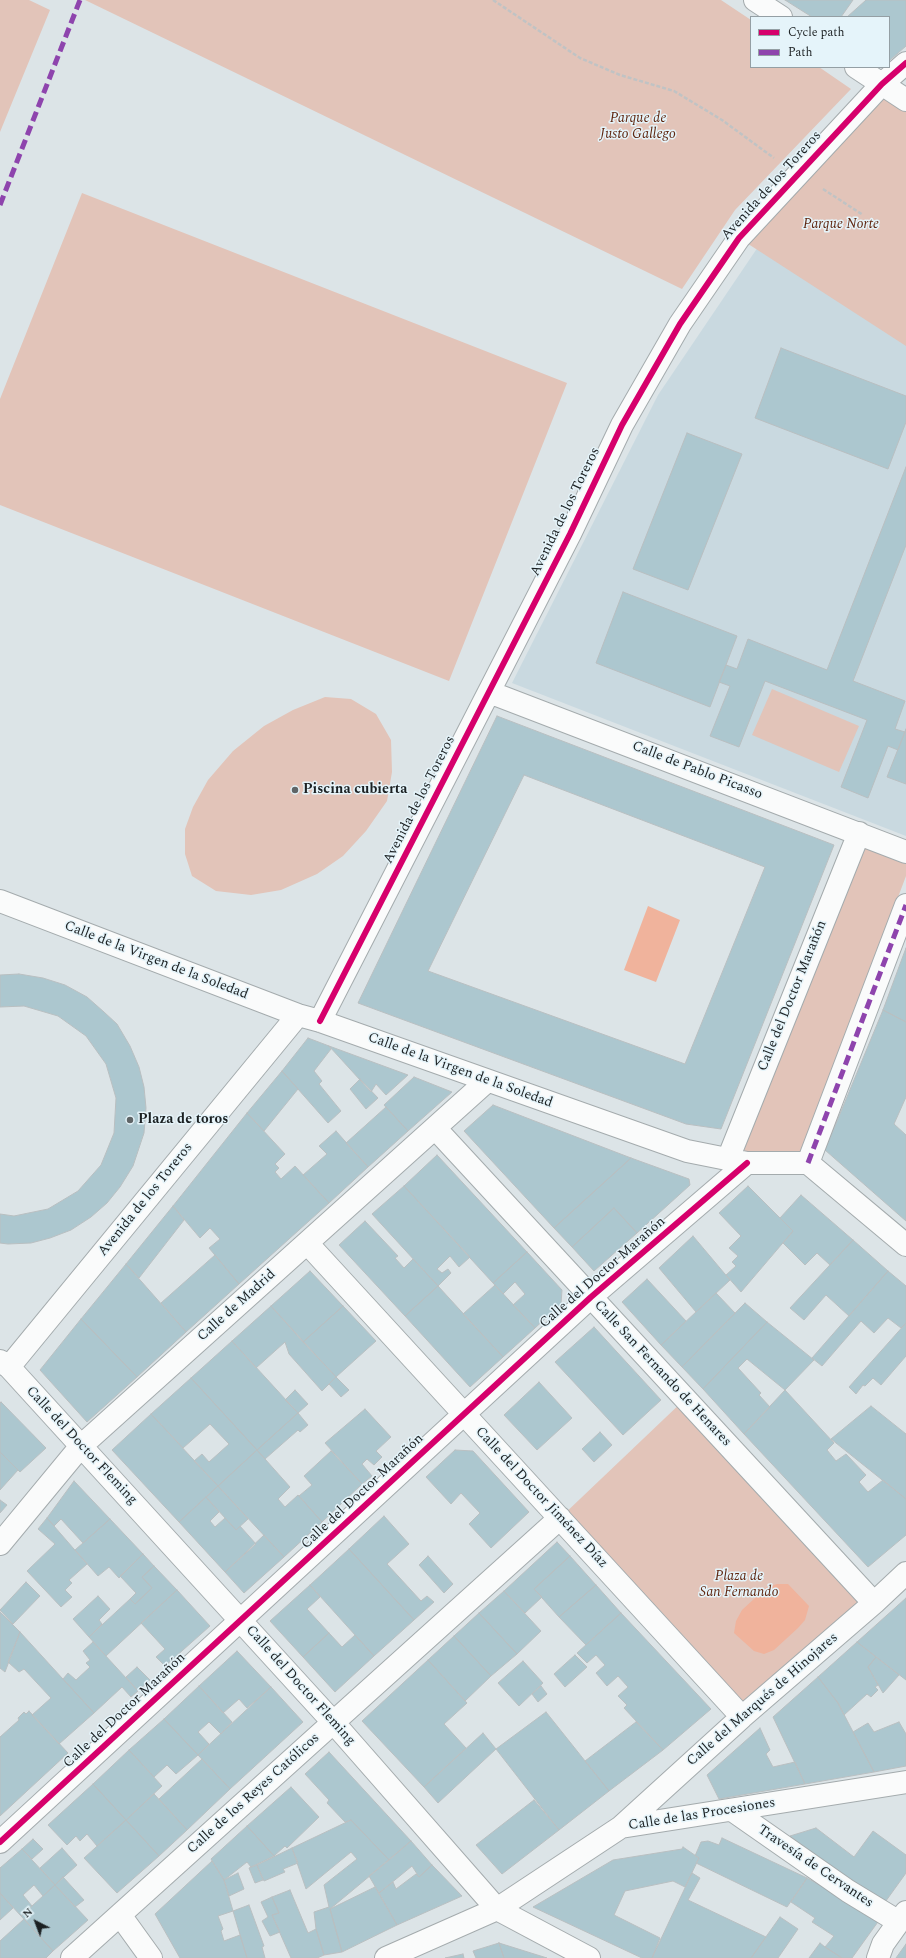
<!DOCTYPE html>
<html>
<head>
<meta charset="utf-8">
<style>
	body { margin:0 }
	#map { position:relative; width:906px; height:1958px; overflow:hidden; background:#dce4e7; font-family:Spectral,serif }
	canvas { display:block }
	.legend { position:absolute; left:750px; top:16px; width:140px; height:52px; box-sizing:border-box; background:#e5f4fa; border:1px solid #949fa4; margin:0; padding:5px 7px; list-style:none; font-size:12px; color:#1b2022 }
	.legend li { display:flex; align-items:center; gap:8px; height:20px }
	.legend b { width:20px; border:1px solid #949fa4 }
	.north { position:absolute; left:16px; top:1902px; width:40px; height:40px; -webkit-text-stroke:3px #e5f4fa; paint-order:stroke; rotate:318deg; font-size:11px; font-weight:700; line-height:16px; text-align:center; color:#1b2022 }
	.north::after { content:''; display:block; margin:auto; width:14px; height:18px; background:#1b2022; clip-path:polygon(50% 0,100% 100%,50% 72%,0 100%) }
</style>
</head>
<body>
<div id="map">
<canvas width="906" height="1958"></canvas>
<ul class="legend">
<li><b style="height:5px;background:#d6006c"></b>Cycle path</li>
<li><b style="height:5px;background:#8e44ad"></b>Path</li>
</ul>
<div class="north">N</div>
</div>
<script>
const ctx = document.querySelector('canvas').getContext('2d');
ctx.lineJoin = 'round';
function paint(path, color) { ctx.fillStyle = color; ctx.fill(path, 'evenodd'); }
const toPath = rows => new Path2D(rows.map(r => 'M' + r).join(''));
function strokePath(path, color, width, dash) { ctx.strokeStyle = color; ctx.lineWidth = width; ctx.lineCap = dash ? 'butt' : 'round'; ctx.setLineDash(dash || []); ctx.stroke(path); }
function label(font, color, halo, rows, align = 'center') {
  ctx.font = font + ' Spectral,serif'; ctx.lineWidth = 3; ctx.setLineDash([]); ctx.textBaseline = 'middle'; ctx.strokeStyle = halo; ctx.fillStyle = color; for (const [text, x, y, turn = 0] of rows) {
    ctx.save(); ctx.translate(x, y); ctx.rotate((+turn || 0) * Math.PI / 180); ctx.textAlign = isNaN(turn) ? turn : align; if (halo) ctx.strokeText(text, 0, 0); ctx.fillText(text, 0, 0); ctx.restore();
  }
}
const built = toPath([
	[760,244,906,342,906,836,512,683,658,395]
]);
const green = toPath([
	[0,0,29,0,50,10,0,132],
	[85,0,721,0,751,20,751,67,819,67,851,89,735,210,682,289],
	[882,84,906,100,906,346,739,238],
	[82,193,567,383,449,681,0,505,0,399],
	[772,689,859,726,839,772,752,735],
	[325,697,351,699,376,714,391,740,392,772,387,801,366,831,343,856,317,874,281,890,251,895,216,891,192,876,185,854,185,829,193,807,208,780,233,751,264,726,293,710],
	[864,844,906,861,906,876,801,1155,739,1152],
	[685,1399,874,1603,742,1717,560,1518]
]);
const water = toPath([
	[648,906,680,920,656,982,624,970],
	[777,1584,788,1584,809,1606,805,1620,798,1628,774,1650,764,1654,754,1651,734,1633,736,1621,742,1610,767,1587]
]);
const building = toPath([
	[785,0,853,0,841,17,812,17,785,0],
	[866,0,906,0,906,46,889,61,889,17,847,17,866,0],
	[781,348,906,396,906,422,888,469,755,418,781,348],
	[687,433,742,454,688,590,633,569,687,433],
	[906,467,906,545,853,681,905,701,895,729,905,732,898,750,888,746,868,798,841,787,867,720,765,681,739,747,710,736,730,686,719,682,726,665,737,669,748,639,827,670,906,467],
	[623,592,737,636,710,707,596,663,623,592],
	[497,716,834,845,721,1129,686,1124,358,1003,497,716],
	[524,775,765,867,685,1064,428,971,524,775],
	[906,729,906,784,887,777,906,729],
	[906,948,906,1022,883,1010,906,948],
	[19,974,43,978,65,985,87,997,104,1012,117,1024,130,1046,139,1067,144,1087,146,1108,144,1133,133,1166,120,1187,107,1203,91,1217,71,1230,50,1238,31,1243,8,1244,0,1243,0,1214,14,1216,48,1209,78,1191,101,1165,114,1133,116,1098,106,1064,86,1036,58,1016,24,1006,0,1007,0,975,19,974],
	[883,1010,906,1022,906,1097,894,1124,906,1135,906,1221,825,1150,883,1010],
	[308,1038,329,1046,331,1049,314,1071,322,1081,319,1084,341,1111,328,1123,282,1071,308,1038],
	[329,1046,408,1075,386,1095,376,1084,371,1092,329,1046],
	[282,1071,298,1089,264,1131,247,1113,282,1071],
	[414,1077,452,1092,408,1131,384,1105,414,1077],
	[360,1079,378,1098,366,1109,350,1089,360,1079],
	[493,1105,631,1158,554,1228,464,1131,493,1105],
	[386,1107,408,1131,368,1167,346,1143,386,1107],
	[247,1113,285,1154,275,1164,279,1168,275,1172,281,1179,295,1166,329,1203,239,1284,209,1248,220,1239,210,1228,200,1238,173,1206,247,1113],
	[336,1131,368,1167,329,1203,303,1175,327,1154,319,1146,336,1131],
	[437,1155,527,1252,493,1283,404,1186,437,1155],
	[631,1158,689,1179,690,1185,637,1233,614,1208,572,1247,554,1228,631,1158],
	[404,1186,470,1257,459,1267,450,1256,437,1269,442,1273,448,1269,451,1273,438,1286,372,1214,404,1186],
	[748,1186,793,1231,741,1292,726,1275,736,1266,732,1262,738,1256,729,1248,741,1236,719,1213,748,1186],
	[801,1195,853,1240,830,1265,817,1253,805,1265,783,1243,793,1231,780,1218,801,1195],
	[173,1206,184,1220,139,1278,126,1264,173,1206],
	[614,1208,637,1233,594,1271,572,1247,614,1208],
	[365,1221,398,1256,395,1258,404,1268,413,1259,438,1286,405,1316,339,1245,365,1221],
	[693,1236,730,1280,696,1312,659,1268,693,1236],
	[853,1240,888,1271,849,1316,826,1295,804,1320,790,1308,853,1240],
	[527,1252,562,1290,561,1304,535,1328,513,1305,525,1294,515,1282,503,1294,493,1283,527,1252],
	[215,1255,239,1284,186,1332,161,1303,215,1255],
	[126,1264,186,1332,137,1377,81,1319,126,1264],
	[310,1271,343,1306,303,1342,271,1306,310,1271],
	[888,1271,906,1286,906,1323,901,1328,888,1318,874,1333,861,1321,822,1366,812,1358,888,1271],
	[647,1279,686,1321,661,1345,622,1302,647,1279],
	[495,1285,535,1328,503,1357,463,1314,495,1285],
	[438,1286,503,1357,470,1387,405,1316,438,1286],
	[716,1293,735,1313,682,1367,661,1345,716,1293],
	[745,1303,767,1322,703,1389,682,1367,745,1303],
	[271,1306,336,1377,322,1391,289,1354,285,1342,256,1368,232,1341,271,1306],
	[343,1306,376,1341,336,1377,303,1342,343,1306],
	[81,1319,137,1377,87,1422,40,1370,81,1319],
	[767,1322,814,1360,785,1390,747,1359,738,1368,761,1393,759,1395,770,1407,744,1434,703,1389,767,1322],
	[906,1323,906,1356,881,1385,873,1378,865,1386,863,1385,856,1394,849,1387,906,1323],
	[594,1327,661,1400,623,1435,555,1362,594,1327],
	[232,1341,298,1413,257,1450,191,1378,232,1341],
	[336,1377,349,1390,341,1397,329,1384,336,1377],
	[191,1378,257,1450,218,1486,194,1461,202,1454,209,1462,229,1444,210,1424,183,1448,151,1414,191,1378],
	[539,1382,572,1418,537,1450,504,1415,539,1382],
	[295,1390,308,1404,298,1413,285,1400,295,1390],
	[785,1390,834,1443,827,1450,836,1461,846,1454,866,1475,859,1482,868,1492,883,1480,906,1499,906,1535,868,1567,744,1434,785,1390],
	[1,1402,46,1448,20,1472,0,1452,0,1403,1,1402],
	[871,1406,906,1434,906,1499,831,1439,871,1406],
	[365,1409,391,1437,376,1451,382,1457,374,1465,367,1459,362,1464,372,1476,362,1484,325,1443,365,1409],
	[298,1413,308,1425,300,1432,298,1430,265,1459,257,1450,298,1413],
	[151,1414,218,1486,179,1522,112,1450,151,1414],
	[600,1432,612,1445,594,1462,582,1449,600,1432],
	[257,1450,290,1487,278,1499,285,1507,298,1495,322,1522,284,1557,218,1486,257,1450],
	[455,1450,473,1451,529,1512,491,1548,469,1524,480,1513,461,1493,451,1504,426,1477,455,1450],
	[331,1451,362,1484,322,1522,299,1496,312,1485,304,1476,331,1451],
	[0,1452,18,1470,0,1490,0,1452],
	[74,1481,110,1519,83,1543,61,1519,54,1526,47,1518,74,1481],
	[218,1486,248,1519,236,1530,206,1497,218,1486],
	[206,1497,219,1512,210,1521,215,1527,225,1518,236,1530,240,1526,256,1544,225,1572,179,1522,206,1497],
	[0,1500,7,1505,0,1513,0,1500],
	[384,1516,409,1544,387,1564,421,1601,427,1596,434,1602,414,1620,349,1549,384,1516],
	[47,1518,87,1564,69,1580,72,1583,65,1590,72,1597,61,1607,27,1571,55,1544,38,1529,47,1518],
	[110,1519,143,1554,119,1578,109,1567,98,1576,75,1550,110,1519],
	[264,1535,284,1557,244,1593,225,1572,264,1535],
	[557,1542,570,1556,534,1589,542,1597,525,1613,504,1591,557,1542],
	[349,1549,414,1620,374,1656,310,1585,349,1549],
	[143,1554,154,1566,142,1577,152,1588,135,1604,130,1599,136,1593,120,1576,143,1554],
	[428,1556,453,1584,444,1593,419,1565,428,1556],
	[570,1556,596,1585,559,1617,534,1589,570,1556],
	[154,1566,177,1590,106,1656,89,1637,130,1599,135,1604,152,1588,142,1577,154,1566],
	[26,1582,40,1596,13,1624,0,1610,26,1582],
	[310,1585,320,1597,307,1609,329,1633,303,1657,270,1621,310,1585],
	[596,1585,621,1613,586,1645,559,1617,596,1585],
	[177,1590,210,1626,165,1666,156,1657,165,1649,141,1623,177,1590],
	[504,1591,541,1631,517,1654,479,1613,504,1591],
	[98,1596,110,1609,99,1620,102,1624,89,1637,73,1619,98,1596],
	[906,1598,906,1680,857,1642,906,1598],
	[0,1612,20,1632,5,1672,0,1668,0,1612],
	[479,1613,517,1654,491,1676,454,1636,479,1613],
	[621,1613,711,1709,663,1750,624,1708,627,1705,618,1696,628,1687,618,1676,607,1686,596,1673,605,1665,596,1655,587,1663,577,1653,621,1613],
	[20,1632,94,1713,59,1744,32,1715,51,1698,24,1669,19,1672,8,1662,20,1632],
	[329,1633,342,1647,355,1635,374,1656,335,1692,303,1657,329,1633],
	[454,1636,491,1676,465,1701,428,1660,454,1636],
	[93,1642,138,1691,131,1697,122,1687,94,1713,63,1679,68,1673,76,1680,90,1667,86,1663,90,1660,83,1651,93,1642],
	[857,1642,876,1657,868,1667,878,1685,875,1687,878,1690,871,1697,867,1694,844,1715,838,1703,818,1677,857,1642],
	[237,1651,271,1687,247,1708,239,1699,223,1713,199,1686,237,1651],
	[575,1655,587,1667,565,1687,554,1674,575,1655],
	[876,1657,899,1675,883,1693,868,1667,876,1657],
	[428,1660,467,1703,444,1724,466,1748,424,1787,362,1721,428,1660],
	[523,1661,543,1683,519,1706,498,1683,523,1661],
	[137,1667,150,1680,138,1691,126,1677,137,1667],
	[818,1677,838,1703,874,1772,805,1784,773,1717,818,1677],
	[199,1686,232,1722,221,1734,209,1722,198,1732,209,1744,198,1755,164,1719,199,1686],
	[541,1686,547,1694,538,1702,532,1694,541,1686],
	[271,1687,303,1722,230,1789,198,1755,271,1687],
	[29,1711,68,1753,0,1816,0,1737,19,1720,18,1718,24,1712,26,1714,29,1711],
	[546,1712,609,1791,559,1830,496,1749,546,1712],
	[164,1719,198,1755,176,1774,167,1765,154,1777,129,1750,164,1719],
	[636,1722,663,1750,609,1791,585,1761,636,1722],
	[899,1722,906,1734,906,1766,874,1772,853,1732,868,1723,874,1732,899,1722],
	[760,1728,770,1750,766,1754,773,1767,795,1762,805,1784,719,1799,707,1775,760,1728],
	[483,1733,496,1749,438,1803,424,1787,483,1733],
	[129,1750,162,1786,126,1820,93,1784,129,1750],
	[329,1752,411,1841,389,1860,351,1820,345,1822,327,1803,329,1800,305,1774,329,1752],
	[202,1759,230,1789,187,1830,159,1799,202,1759],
	[93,1784,126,1820,97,1846,87,1834,80,1841,76,1836,67,1845,48,1825,93,1784],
	[291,1787,319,1817,287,1848,285,1846,274,1856,247,1826,291,1787],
	[154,1794,187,1830,159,1856,126,1820,154,1794],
	[534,1800,559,1830,502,1874,476,1845,534,1800],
	[126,1820,159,1856,117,1893,84,1858,126,1820],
	[351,1820,389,1860,330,1909,342,1952,324,1955,316,1929,314,1912,329,1907,324,1885,357,1859,351,1852,306,1889,292,1848,351,1820],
	[247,1826,274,1856,251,1867,247,1862,224,1880,211,1859,247,1826],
	[816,1828,854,1857,873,1831,906,1855,906,1873,883,1905,790,1836,816,1828],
	[722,1838,807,1878,787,1907,696,1863,699,1858,695,1856,701,1842,708,1841,719,1845,722,1838],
	[33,1839,43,1849,32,1859,22,1849,33,1839],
	[411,1841,432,1865,419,1877,412,1866,379,1893,369,1876,411,1841],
	[683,1847,699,1858,685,1887,673,1881,625,1891,614,1915,660,1938,652,1958,642,1958,533,1907,613,1860,682,1849,683,1847],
	[62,1848,77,1865,55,1885,40,1868,62,1848],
	[292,1848,298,1863,283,1869,285,1872,264,1881,257,1865,292,1848],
	[22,1849,55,1885,43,1896,34,1885,23,1895,32,1906,21,1916,0,1893,0,1868,22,1849],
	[212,1861,224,1880,233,1911,218,1916,223,1929,221,1931,224,1941,240,1935,247,1958,180,1958,155,1914,212,1861],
	[257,1865,263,1880,255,1883,249,1868,257,1865],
	[432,1865,462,1896,397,1925,379,1893,393,1882,396,1889,416,1874,419,1877,432,1865],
	[238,1873,244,1889,229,1896,224,1880,238,1873],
	[692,1873,700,1878,688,1900,766,1937,751,1958,652,1958,692,1873],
	[63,1877,84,1900,75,1907,55,1885,63,1877],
	[807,1878,880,1919,852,1958,842,1958,825,1947,834,1936,812,1922,815,1918,791,1902,807,1878],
	[55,1885,88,1920,53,1951,21,1916,55,1885],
	[375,1887,397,1925,342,1952,330,1909,375,1887],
	[290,1890,308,1933,316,1929,324,1955,317,1958,291,1958,272,1915,279,1913,272,1897,290,1890],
	[0,1893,13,1908,0,1920,0,1893],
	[272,1897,279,1913,272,1915,280,1932,270,1936,262,1921,268,1917,261,1902,272,1897],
	[249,1905,264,1946,262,1947,265,1958,247,1958,233,1911,249,1905],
	[780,1917,798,1929,778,1958,751,1958,780,1917],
	[24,1919,53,1951,46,1958,0,1958,0,1941,24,1919],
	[499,1943,504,1958,476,1958,473,1951,499,1943],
	[499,1943,547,1958,504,1958,499,1943],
	[820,1943,825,1947,842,1958,809,1958,820,1943],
	[906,1944,906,1958,896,1958,906,1944],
	[463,1954,464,1958,445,1958,463,1954]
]);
const path = toPath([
	[493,0,580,58,620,75,674,91,722,120,774,158],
	[823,189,863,215]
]);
const minor = toPath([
	[755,0,781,17],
	[856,67,906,100],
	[489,692,906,852],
	[0,901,298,1015,320,1021,687,1151,747,1163,808,1163,906,1245],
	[320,1021,570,534,622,425,680,324,739,238,882,84,906,63],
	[435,1128,874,1603],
	[728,1159,859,833],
	[808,1163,906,905],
	[307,1243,742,1717],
	[0,1361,9,1367,81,1446,333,1722,497,1909,589,1958],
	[9,1367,298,1015],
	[0,1544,81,1446,487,1081],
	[732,1810,848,1891,899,1922],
	[621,1827,742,1717,874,1603,906,1573],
	[0,1842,591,1297,747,1163],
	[120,1915,151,1958],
	[72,1958,560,1518],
	[386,1958,497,1909,621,1827,906,1782],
	[878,1958,883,1944,906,1912]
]);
const quiet = toPath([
	[0,205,80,0],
	[808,1163,906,905]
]);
const cycleway = toPath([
	[320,1021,570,534,622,425,680,324,739,238,882,84,906,63],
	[0,1842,591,1297,747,1163]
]);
const markers = [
	[295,790,4,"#5f6567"],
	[130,1120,4,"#5f6567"]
];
const parkNames = [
	["Parque de",638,119],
	["Justo Gallego",638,135],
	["Parque Norte",841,225],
	["Plaza de",739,1577],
	["San Fernando",739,1593]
];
const streetNames = [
	["Avenida de los Toreros",772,186,-48],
	["Avenida de los Toreros",566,512,-64],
	["Calle de Pablo Picasso",697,771,21],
	["Avenida de los Toreros",420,800,-63],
	["Calle de la Virgen de la Soledad",156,961,21],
	["Calle del Doctor Marañón",793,996,-68],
	["Calle de la Virgen de la Soledad",460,1071,20],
	["Avenida de los Toreros",146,1200,-51],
	["Calle del Doctor Marañón",603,1273,-41],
	["Calle de Madrid",237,1306,-42],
	["Calle San Fernando de Henares",662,1374,47],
	["Calle del Doctor Fleming",81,1446,47],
	["Calle del Doctor Marañón",363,1492,-43],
	["Calle del Doctor Jiménez Díaz",541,1498,47],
	["Calle del Doctor Fleming",300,1686,48],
	["Calle del Marqués de Hinojares",763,1700,-41],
	["Calle del Doctor Marañón",125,1711,-43],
	["Calle de los Reyes Católicos",254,1794,-42],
	["Calle de las Procesiones",702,1815,-9],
	["Travesía de Cervantes",815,1867,34]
];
const poiNames = [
	["Piscina cubierta",303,790],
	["Plaza de toros",138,1120]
];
paint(built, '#c9d9e0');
paint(green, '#e2c4b9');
paint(water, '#f0b39c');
paint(building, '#acc7cf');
strokePath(building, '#b9bfc1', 1);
strokePath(minor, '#a4abad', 24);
strokePath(path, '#c0c3c4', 2.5, [4, 2]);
strokePath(minor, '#fafbfb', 22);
strokePath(quiet, '#8e44ad', 5, [10, 5]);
strokePath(cycleway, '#d6006c', 6);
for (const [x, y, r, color] of markers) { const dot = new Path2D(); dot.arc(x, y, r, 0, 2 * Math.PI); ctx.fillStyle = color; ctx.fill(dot); strokePath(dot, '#e5f4fa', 1.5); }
label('italic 14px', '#602710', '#e5f4fa', parkNames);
label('14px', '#1b2022', '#e5f4fa', streetNames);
label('bold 14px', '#1b2022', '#e5f4fa', poiNames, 'left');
</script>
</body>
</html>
